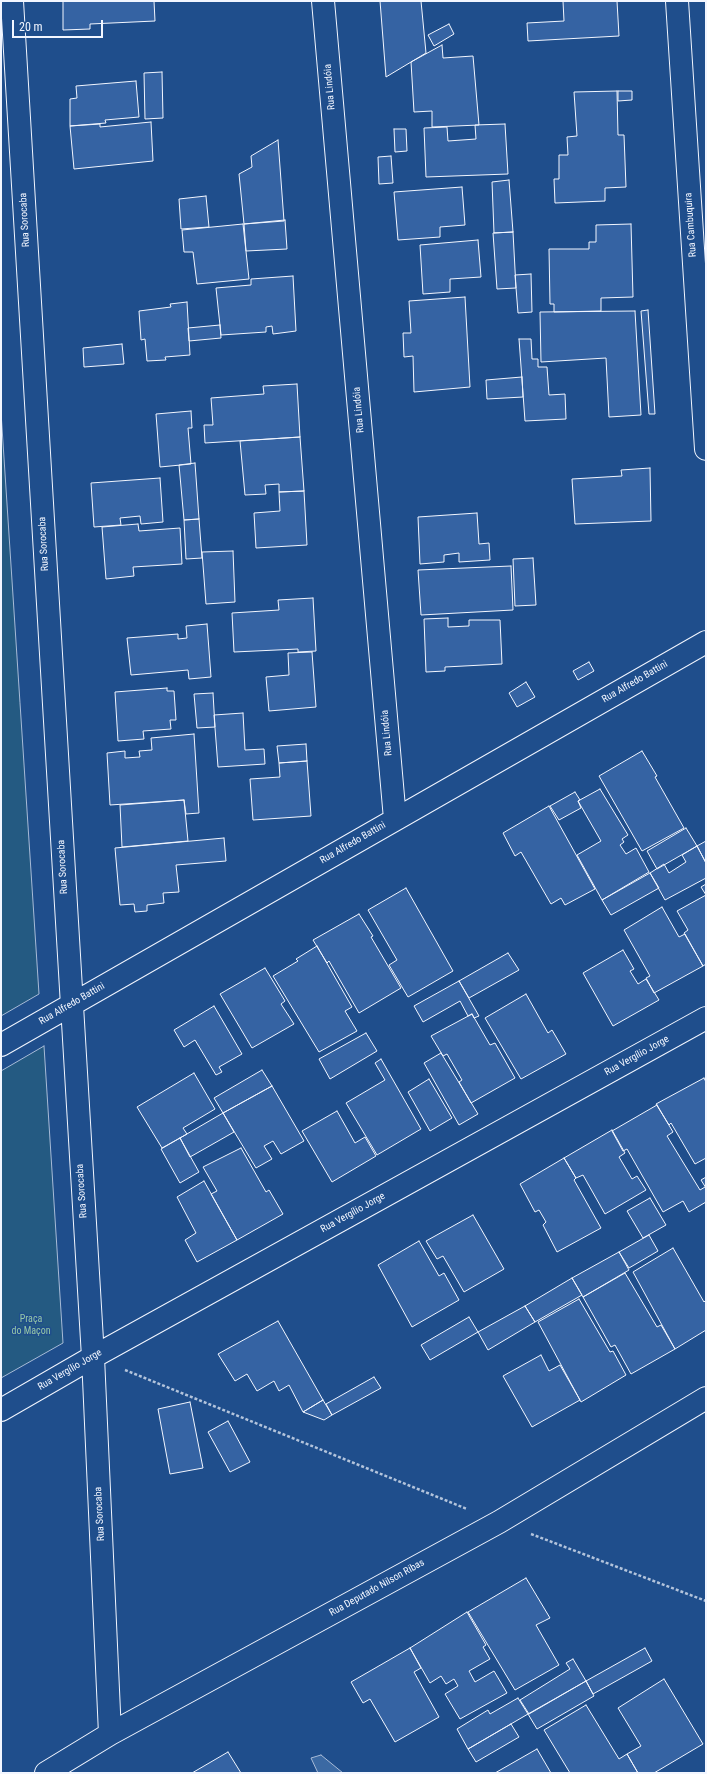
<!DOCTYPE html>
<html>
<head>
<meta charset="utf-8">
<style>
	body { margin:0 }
	#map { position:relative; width:707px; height:1774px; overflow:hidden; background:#1f4e8c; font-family:"Roboto Condensed",sans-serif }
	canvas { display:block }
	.frame { position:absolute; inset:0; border:2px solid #f2f6ff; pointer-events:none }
	.scale { position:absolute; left:12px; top:20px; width:91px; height:18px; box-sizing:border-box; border:2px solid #f2f6ff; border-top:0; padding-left:5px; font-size:12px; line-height:14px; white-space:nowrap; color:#f2f6ff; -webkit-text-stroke:3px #1f4e8c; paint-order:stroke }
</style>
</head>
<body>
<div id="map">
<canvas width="707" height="1774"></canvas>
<div class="frame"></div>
<div class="scale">20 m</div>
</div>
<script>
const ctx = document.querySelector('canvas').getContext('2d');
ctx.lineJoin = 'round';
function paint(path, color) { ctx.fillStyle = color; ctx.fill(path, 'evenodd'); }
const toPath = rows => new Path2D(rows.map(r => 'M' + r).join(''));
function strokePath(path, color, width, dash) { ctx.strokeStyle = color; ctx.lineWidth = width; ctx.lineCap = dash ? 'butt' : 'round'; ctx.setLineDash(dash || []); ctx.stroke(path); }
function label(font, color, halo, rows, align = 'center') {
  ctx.font = font + ' "Roboto Condensed",sans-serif'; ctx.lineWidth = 3; ctx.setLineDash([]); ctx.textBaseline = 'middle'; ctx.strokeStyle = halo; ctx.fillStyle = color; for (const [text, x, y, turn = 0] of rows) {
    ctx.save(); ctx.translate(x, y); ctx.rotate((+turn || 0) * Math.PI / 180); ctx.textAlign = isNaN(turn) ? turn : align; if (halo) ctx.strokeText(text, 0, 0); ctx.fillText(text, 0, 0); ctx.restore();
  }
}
const green = toPath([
	[1,412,39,994,1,1016,1,412],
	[44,1046,63,1343,1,1378,1,1071,44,1046]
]);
const water = toPath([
	[321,1755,343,1773,318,1773,311,1758,321,1755]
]);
const building = toPath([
	[63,1,154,1,155,21,90,24,90,29,63,30,63,1],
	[380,1,421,1,426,53,386,77,380,1],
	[563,1,617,1,619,36,528,41,527,23,564,21,563,1],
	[449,24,454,34,434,46,428,35,449,24],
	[442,45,443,58,473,56,479,125,432,127,432,111,414,112,411,62,442,45],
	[162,72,163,118,145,119,144,73,162,72],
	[136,81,139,117,105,120,106,123,70,126,70,99,77,98,76,86,136,81],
	[617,91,618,135,624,135,626,187,605,188,605,201,555,203,554,179,559,179,559,155,568,155,567,137,577,136,574,92,617,91],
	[618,91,632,91,632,100,618,101,618,91],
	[151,122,153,161,74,169,70,126,100,124,100,127,151,122],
	[505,124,508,174,426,177,424,128,447,127,448,141,476,139,475,125,505,124],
	[394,129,406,129,407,151,395,152,394,129],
	[278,140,284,221,244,224,239,174,252,167,251,156,278,140],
	[391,156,393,183,379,184,378,157,391,156],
	[509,180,513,232,494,233,492,182,509,180],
	[462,187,465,225,440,227,440,237,398,240,394,192,462,187],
	[206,196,209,227,181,229,179,199,206,196],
	[285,220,287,249,246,251,244,224,285,220],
	[243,224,249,279,197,284,193,252,184,252,182,230,243,224],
	[631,224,633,297,601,298,601,311,554,312,554,304,550,304,549,249,589,249,589,242,596,242,596,225,631,224],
	[513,232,516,288,497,289,493,233,513,232],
	[478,240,481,277,450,279,450,292,423,294,420,245,478,240],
	[531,274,532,312,518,313,515,275,531,274],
	[293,276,296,331,273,334,272,326,266,327,266,332,221,335,216,288,251,285,251,279,293,276],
	[465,297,470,387,414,392,413,356,404,357,403,333,411,333,409,301,465,297],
	[187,302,190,355,165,357,166,360,147,361,145,339,141,340,139,311,171,307,170,304,187,302],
	[648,310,655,414,649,414,641,311,648,310],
	[635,311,641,415,609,417,606,358,541,362,540,312,635,311],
	[220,325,221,338,189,341,188,328,220,325],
	[519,339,531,339,532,359,538,359,538,367,547,367,549,395,565,394,566,419,525,421,519,339],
	[122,344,124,364,84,367,83,348,122,344],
	[522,377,523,397,487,399,486,380,522,377],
	[297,384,300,437,205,443,204,425,213,425,211,398,264,394,263,386,297,384],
	[191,411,192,428,188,428,191,464,160,467,156,414,191,411],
	[300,437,304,491,279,492,279,484,265,485,266,494,245,495,240,441,300,437],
	[195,463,199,519,184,520,179,465,195,463],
	[650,468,651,521,575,524,572,479,622,476,621,470,650,468],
	[160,478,163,522,141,524,140,516,120,518,121,525,94,527,91,483,160,478],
	[304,491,307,545,256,548,254,513,280,511,279,492,304,491],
	[477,513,479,544,489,543,490,560,459,562,459,553,444,555,444,562,420,564,418,517,477,513],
	[199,519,202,558,186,559,184,520,199,519],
	[138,524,139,531,180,528,182,564,133,567,134,576,106,579,102,527,138,524],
	[233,551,235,602,206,604,202,552,233,551],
	[533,558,536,605,515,606,513,559,533,558],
	[511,566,513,610,421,615,418,570,511,566],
	[313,598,316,651,298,652,298,649,234,652,232,613,279,610,278,600,313,598],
	[448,618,448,627,469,626,469,620,500,620,502,664,445,667,445,671,426,672,424,619,448,618],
	[207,624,211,677,189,679,188,670,131,675,127,638,178,634,178,639,187,638,186,626,207,624],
	[312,652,316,707,269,711,266,677,289,675,288,653,312,652],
	[589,662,594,671,578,680,573,671,589,662],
	[526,682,535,697,517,707,509,693,526,682],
	[167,688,167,691,174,691,176,720,170,720,171,729,143,731,144,739,118,741,115,692,167,688],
	[213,693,215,727,197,728,194,694,213,693],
	[243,713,245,750,264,749,265,764,218,767,214,715,243,713],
	[194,734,199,813,186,814,184,800,110,805,107,753,125,751,125,758,140,757,139,751,152,750,151,738,194,734],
	[306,744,307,761,279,763,277,746,306,744],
	[642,751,657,776,655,777,684,828,642,851,599,776,642,751],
	[307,761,311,816,253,820,250,779,280,777,279,763,307,761],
	[600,789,628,835,622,839,624,842,620,845,626,854,636,848,649,872,602,900,577,855,601,841,578,801,600,789],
	[575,792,580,800,578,801,581,808,559,820,550,806,575,792],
	[184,800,188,841,122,847,120,805,184,800],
	[549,806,595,889,565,905,561,898,551,904,521,852,515,856,503,833,549,806],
	[686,828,697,846,657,869,647,851,686,828],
	[224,838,226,861,176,865,179,892,163,893,164,903,147,905,147,911,135,912,134,904,120,905,115,848,224,838],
	[706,841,706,863,697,846,706,841],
	[697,846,706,863,706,878,665,900,650,873,664,864,669,873,686,862,682,855,697,846],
	[650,873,659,888,611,915,602,900,650,873],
	[706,884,706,964,703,966,684,933,688,930,677,911,706,895,701,887,706,884],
	[406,888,453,971,408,997,389,965,397,960,368,910,406,888],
	[662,907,679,937,685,934,703,966,654,993,646,978,650,976,624,930,662,907],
	[359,914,373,936,371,937,401,988,359,1013,329,961,327,963,313,940,359,914],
	[317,946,352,1007,345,1011,357,1031,319,1052,273,976,298,961,296,959,317,946],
	[623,950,634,969,630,971,638,984,646,979,659,1000,613,1026,583,973,623,950],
	[508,953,519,970,469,998,459,981,508,953],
	[265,968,285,1001,281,1004,294,1024,252,1048,220,994,265,968],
	[459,981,479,1016,474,1018,472,1014,468,1016,460,1001,423,1022,414,1006,459,981],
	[526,994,548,1033,552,1030,566,1054,521,1079,485,1018,526,994],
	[214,1006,242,1054,219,1067,222,1072,216,1075,195,1040,184,1047,174,1030,214,1006],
	[472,1014,490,1045,495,1043,515,1078,471,1103,459,1082,462,1080,447,1054,443,1056,431,1036,472,1014],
	[366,1033,377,1051,330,1079,319,1059,366,1033],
	[441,1053,478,1114,459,1125,424,1063,441,1053],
	[381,1059,421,1129,377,1155,346,1103,385,1080,375,1063,381,1059],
	[262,1070,272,1086,223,1113,214,1098,262,1070],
	[194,1073,215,1109,183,1128,187,1134,162,1148,137,1107,194,1073],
	[704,1078,706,1082,706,1158,695,1164,671,1123,669,1125,656,1104,704,1078],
	[429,1079,452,1118,430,1131,408,1092,429,1079],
	[272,1086,304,1141,281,1154,273,1141,264,1146,272,1159,256,1168,223,1113,272,1086],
	[657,1105,673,1132,667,1136,700,1190,705,1187,706,1188,706,1202,689,1212,683,1201,663,1212,627,1149,623,1151,612,1131,657,1105],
	[337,1111,355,1143,365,1137,376,1156,332,1182,302,1131,337,1111],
	[223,1113,234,1132,190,1157,180,1138,223,1113],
	[612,1130,625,1153,619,1157,632,1179,637,1176,646,1190,605,1214,583,1175,576,1178,564,1158,612,1130],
	[180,1138,199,1172,180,1183,161,1149,180,1138],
	[241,1148,266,1192,269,1190,283,1214,237,1240,211,1194,217,1191,203,1167,241,1148],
	[564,1158,576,1178,574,1180,601,1228,557,1252,543,1225,546,1222,539,1210,535,1212,520,1184,564,1158],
	[706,1177,706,1188,701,1180,706,1177],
	[204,1181,237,1240,197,1262,185,1240,196,1233,177,1197,204,1181],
	[650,1198,666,1225,643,1238,627,1211,650,1198],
	[473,1215,504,1269,464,1292,443,1256,437,1259,426,1241,473,1215],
	[649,1235,658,1251,629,1268,619,1252,649,1235],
	[419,1241,439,1276,444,1273,459,1300,412,1327,378,1265,419,1241],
	[673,1248,704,1302,706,1300,706,1330,675,1349,633,1272,673,1248],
	[619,1252,629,1270,583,1297,572,1278,619,1252],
	[625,1273,657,1327,661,1325,675,1349,631,1374,615,1345,611,1347,583,1297,625,1273],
	[572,1278,582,1295,535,1322,525,1306,572,1278],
	[579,1299,610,1352,613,1351,626,1375,581,1402,538,1322,579,1299],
	[525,1306,535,1322,488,1350,478,1332,525,1306],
	[469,1317,478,1332,430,1360,421,1345,469,1317],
	[278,1321,323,1400,303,1412,289,1385,279,1391,274,1381,257,1391,247,1374,235,1381,218,1354,278,1321],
	[541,1355,549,1371,560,1365,580,1400,532,1427,503,1376,541,1355],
	[374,1377,381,1388,332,1415,326,1404,374,1377],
	[323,1400,332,1415,324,1420,303,1412,323,1400],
	[190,1402,203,1468,170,1474,158,1409,190,1402],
	[228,1421,250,1462,230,1472,208,1432,228,1421],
	[526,1578,550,1618,536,1625,559,1665,515,1690,468,1612,526,1578],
	[467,1612,486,1645,483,1647,490,1659,469,1671,475,1682,494,1671,507,1693,460,1719,445,1694,458,1686,454,1679,446,1684,441,1676,430,1683,410,1648,467,1612],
	[410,1648,421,1668,414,1672,439,1717,395,1742,370,1699,363,1703,351,1682,410,1648],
	[645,1648,652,1661,593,1694,586,1681,645,1648],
	[573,1659,586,1681,529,1714,520,1700,570,1669,566,1663,573,1659],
	[664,1679,703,1744,654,1773,638,1773,627,1754,641,1746,618,1708,664,1679],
	[586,1681,594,1696,537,1729,528,1714,586,1681],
	[518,1698,528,1714,468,1749,457,1729,488,1710,490,1714,518,1698],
	[586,1705,619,1759,627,1754,638,1773,570,1773,544,1730,586,1705],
	[511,1724,519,1737,476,1762,468,1749,511,1724],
	[537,1749,551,1773,495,1773,537,1749],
	[228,1752,241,1773,192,1773,228,1752]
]);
const path = toPath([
	[125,1370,467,1509],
	[531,1534,706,1601]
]);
const street = toPath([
	[12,1,93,1357,110,1734],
	[323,1,395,819],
	[677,1,706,449],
	[1,1045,706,642],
	[1,1410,93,1357,706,1018],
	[46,1773,110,1734,499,1522,706,1398]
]);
const streetNames = [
	["Rua Lindóia",330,87,-95],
	["Rua Sorocaba",25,220,-93],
	["Rua Cambuquira",691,225,-94],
	["Rua Lindóia",359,410,-95],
	["Rua Sorocaba",44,544,-93],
	["Rua Alfredo Battini",635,682,-30],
	["Rua Lindóia",387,733,-95],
	["Rua Alfredo Battini",353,843,-30],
	["Rua Sorocaba",63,867,-93],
	["Rua Alfredo Battini",72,1004,-30],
	["Rua Vergílio Jorge",637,1056,-29],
	["Rua Sorocaba",82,1191,-94],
	["Rua Vergílio Jorge",353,1213,-29],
	["Rua Vergílio Jorge",70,1370,-30],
	["Rua Sorocaba",100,1514,-93],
	["Rua Deputado Nilson Ribas",377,1588,-29]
];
const parkNames = [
	["Praça",31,1319],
	["do Maçon",31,1331]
];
paint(green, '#245a82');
strokePath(green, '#a8bbd7', 1);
paint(water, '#3b69a3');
strokePath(water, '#a8bbd7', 1);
paint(building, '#3563a3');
strokePath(building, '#f2f6ff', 1);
strokePath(street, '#f2f6ff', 24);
strokePath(path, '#b3c4dc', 2.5, [3, 2]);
strokePath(street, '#1f4e8c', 22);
label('10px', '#f2f6ff', '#1f4e8c', streetNames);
label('10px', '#97c8a6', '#1f4e8c', parkNames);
</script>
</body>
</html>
